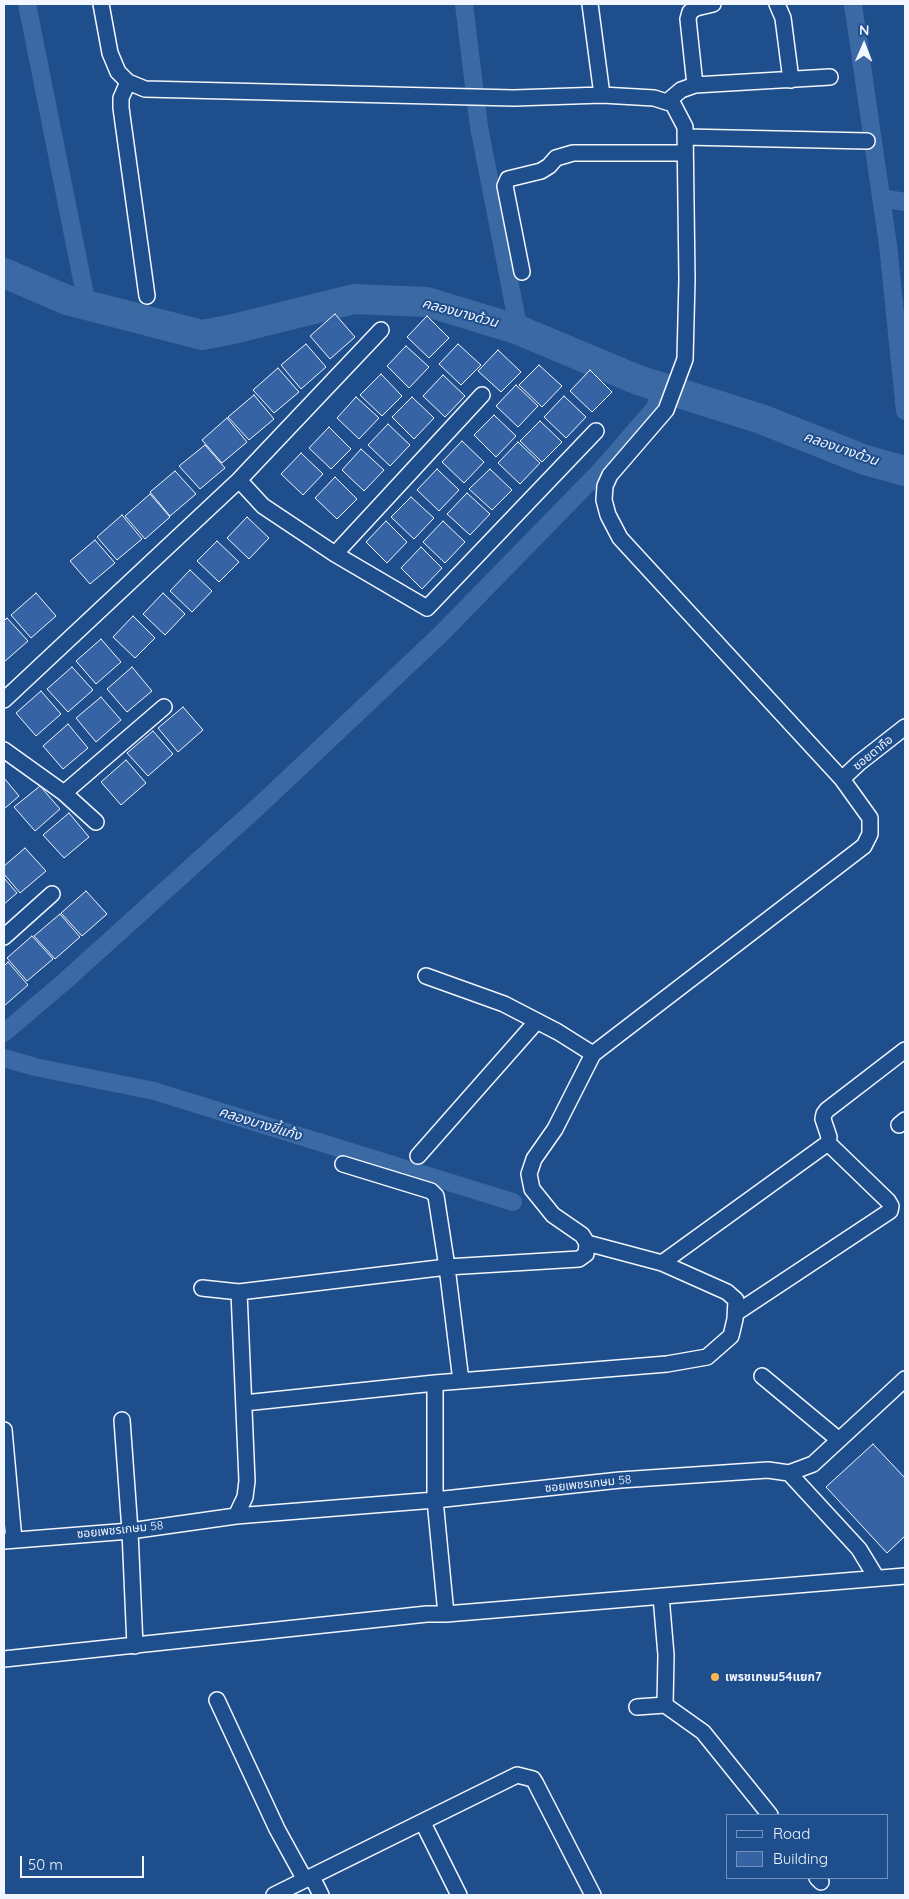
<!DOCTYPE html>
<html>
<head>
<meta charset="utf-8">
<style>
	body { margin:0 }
	#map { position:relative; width:909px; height:1899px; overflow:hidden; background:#1f4e8c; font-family:Quicksand,sans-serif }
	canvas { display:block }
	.frame { position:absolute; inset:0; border:5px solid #f2f6ff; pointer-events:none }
	.legend { position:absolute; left:726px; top:1814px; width:162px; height:65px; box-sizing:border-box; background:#1f4e8c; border:1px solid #7391ba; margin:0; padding:6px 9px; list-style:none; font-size:15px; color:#f2f6ff }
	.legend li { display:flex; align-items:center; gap:10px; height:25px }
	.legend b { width:25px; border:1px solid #7391ba }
	.north { position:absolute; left:839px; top:20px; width:50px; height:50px; -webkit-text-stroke:4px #1f4e8c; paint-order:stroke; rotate:1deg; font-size:14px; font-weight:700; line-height:20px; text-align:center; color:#f2f6ff }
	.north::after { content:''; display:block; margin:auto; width:18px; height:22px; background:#f2f6ff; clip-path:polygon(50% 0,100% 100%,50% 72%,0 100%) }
	.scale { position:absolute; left:20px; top:1856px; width:124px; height:22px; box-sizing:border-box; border:2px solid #f2f6ff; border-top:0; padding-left:6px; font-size:15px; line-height:18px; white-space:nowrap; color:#f2f6ff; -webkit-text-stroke:4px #1f4e8c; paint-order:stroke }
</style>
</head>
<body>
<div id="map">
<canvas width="909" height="1899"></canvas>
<div class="frame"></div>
<ul class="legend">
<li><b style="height:6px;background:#1f4e8c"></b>Road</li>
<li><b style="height:14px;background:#3563a3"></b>Building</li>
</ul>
<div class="north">N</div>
<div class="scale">50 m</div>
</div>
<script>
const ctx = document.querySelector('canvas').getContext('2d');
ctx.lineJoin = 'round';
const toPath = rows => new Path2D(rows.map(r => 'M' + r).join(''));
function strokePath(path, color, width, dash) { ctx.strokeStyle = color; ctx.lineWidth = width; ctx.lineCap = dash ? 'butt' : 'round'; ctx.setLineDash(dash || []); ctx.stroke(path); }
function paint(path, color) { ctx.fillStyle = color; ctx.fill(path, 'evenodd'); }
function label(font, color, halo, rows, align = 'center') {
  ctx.font = font + ' Quicksand,"Noto Sans Thai",sans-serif'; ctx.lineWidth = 4; ctx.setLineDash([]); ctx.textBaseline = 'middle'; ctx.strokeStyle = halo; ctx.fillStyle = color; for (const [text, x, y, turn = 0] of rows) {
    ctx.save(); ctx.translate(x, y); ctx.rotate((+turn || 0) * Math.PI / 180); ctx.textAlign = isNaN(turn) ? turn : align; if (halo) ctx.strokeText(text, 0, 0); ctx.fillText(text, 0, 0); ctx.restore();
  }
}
const canal = toPath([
	[27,4,87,305],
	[464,4,479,127,519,331],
	[853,4,888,245,905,411],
	[881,198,905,202],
	[4,1033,65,981,261,804,440,635,603,468,655,408,661,387],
	[4,1058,35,1067,154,1091,513,1202]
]);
const river = toPath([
	[4,273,67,300,202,335,229,330,354,299,427,302,516,329,638,380,761,419,865,460,905,471]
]);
const building = toPath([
	[335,314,355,337,330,359,310,336,335,314],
	[427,316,449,338,429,358,407,337,427,316],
	[306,344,326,367,301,389,281,365,306,344],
	[458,344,481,365,461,385,439,364,458,344],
	[406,346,429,367,409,388,387,366,406,346],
	[498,350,521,372,501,392,478,371,498,350],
	[539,365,562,386,542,407,519,385,539,365],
	[278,368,299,392,274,413,253,390,278,368],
	[590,370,612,392,592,412,570,391,590,370],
	[381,374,402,396,382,416,360,395,381,374],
	[443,375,465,396,445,417,423,396,443,375],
	[516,385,538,406,518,427,496,406,516,385],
	[254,395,274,419,249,440,228,417,254,395],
	[564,396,586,417,566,438,544,417,564,396],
	[356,397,379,418,359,439,337,418,356,397],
	[412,397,434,418,414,439,392,417,412,397],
	[494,415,516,436,496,457,474,435,494,415],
	[227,418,247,442,222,463,202,440,227,418],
	[540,421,562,442,542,462,520,441,540,421],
	[388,424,410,445,390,466,368,445,388,424],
	[329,427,351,449,331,469,309,448,329,427],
	[462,441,484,462,464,483,442,462,462,441],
	[518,442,540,463,520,484,498,463,518,442],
	[205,445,225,468,200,489,179,466,205,445],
	[361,449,384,470,364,491,342,470,361,449],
	[301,453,323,474,303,495,281,474,301,453],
	[437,469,459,490,439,511,417,490,437,469],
	[490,469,512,490,492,510,469,489,490,469],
	[175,471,196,494,170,516,150,492,175,471],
	[335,477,357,499,337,519,315,498,335,477],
	[467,493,490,514,470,535,447,514,467,493],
	[150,494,170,517,145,539,125,516,150,494],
	[411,497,434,518,414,539,391,517,411,497],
	[122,515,142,539,117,560,97,537,122,515],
	[247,517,269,538,249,559,227,538,247,517],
	[386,521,407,542,387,563,366,542,386,521],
	[443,521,465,542,445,563,423,542,443,521],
	[95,540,115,563,90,584,70,561,95,540],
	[217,541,239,562,219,582,197,561,217,541],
	[421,547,442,568,422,589,401,568,421,547],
	[190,570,212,591,192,612,170,591,190,570],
	[36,593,56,616,31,638,11,615,36,593],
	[163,593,185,614,165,635,143,614,163,593],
	[133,616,155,638,135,658,113,637,133,616],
	[7,618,28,641,4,662,4,621,7,618],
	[101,639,121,662,96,684,76,661,101,639],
	[72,667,93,690,68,712,47,689,72,667],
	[132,667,152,691,127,712,107,689,132,667],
	[41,691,61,714,36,736,16,713,41,691],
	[101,697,121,720,96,742,76,718,101,697],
	[183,707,203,730,178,752,158,728,183,707],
	[68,724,88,748,63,769,43,746,68,724],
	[153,731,173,754,148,776,127,753,153,731],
	[126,760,146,783,121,805,101,782,126,760],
	[4,778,19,796,4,809,4,778],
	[40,786,60,809,35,831,14,807,40,786],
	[69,813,89,837,64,858,43,835,69,813],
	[25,848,46,871,20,893,4,874,4,866,25,848],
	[4,878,17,893,4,904,4,878],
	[86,891,107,914,82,936,61,913,86,891],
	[60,914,80,937,55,959,34,936,60,914],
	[32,936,53,959,27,981,7,958,32,936],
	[8,962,28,985,4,1006,4,966,8,962],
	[873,1444,905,1478,905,1536,887,1553,826,1487,873,1444]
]);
const street = toPath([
	[101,4,110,53,118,72,128,82,145,89,514,98,602,95,654,98,673,104,685,127,687,280,685,359,666,410,610,475,605,486,604,500,608,515,620,538,842,779,870,818,870,834,864,846,593,1054,555,1129,534,1159,529,1174,532,1189,553,1215,582,1235,587,1243,586,1254,579,1259,447,1267,239,1292,202,1288],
	[590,4,602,95],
	[777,4,783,18,791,80],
	[128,82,121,98,121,108,147,296],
	[695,85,688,19,690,12,696,8,713,4],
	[668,101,681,90,695,85,830,77],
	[685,137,867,141],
	[522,272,505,186,508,179,541,171,549,166,556,158,573,153,685,153],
	[239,480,263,506,335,554,427,608,596,431],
	[335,554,482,395],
	[4,700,239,480,381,330],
	[4,750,64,793,96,822],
	[842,779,859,763,905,727],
	[64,793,164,707],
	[4,937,52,894],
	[426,976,504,1004,558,1032,593,1054],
	[899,1125,905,1120],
	[418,1156,537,1021],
	[343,1164,431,1191,436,1196,447,1267,461,1381],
	[662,1263,828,1143,829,1137,823,1119,824,1114,827,1110,905,1050],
	[736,1313,890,1211,891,1206,888,1201,828,1143],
	[762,1376,839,1440],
	[435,1383,435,1500,446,1614],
	[244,1403,435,1383,667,1364,707,1357,731,1336,735,1319,736,1300,727,1292,662,1263,587,1243],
	[122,1420,130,1531,135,1646],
	[4,1430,14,1540],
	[789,1473,859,1549,876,1577],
	[236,1516,245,1497,247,1481,239,1292],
	[4,1541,130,1531,236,1516,435,1500,620,1480,768,1470,789,1473,813,1464,905,1379],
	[661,1596,666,1655,665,1705,703,1732,770,1815],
	[4,1659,427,1614,446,1614,905,1576],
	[217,1700,277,1829,305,1880],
	[637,1707,665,1705],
	[423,1823,459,1895],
	[312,1877,321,1895],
	[817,1878,821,1882],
	[274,1895,517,1775,533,1779,536,1784,593,1895]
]);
const markers = [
	[715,1677,5,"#ffb74d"]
];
const streetNames = [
	["ซอยตากือ",873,753,-39],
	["ซอยเพชรเกษม 58",588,1484,-6],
	["ซอยเพชรเกษม 58",120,1530,-6]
];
const poiNames = [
	["เพรชเกษม54แยก7",725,1677]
];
const waterNames = [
	["คลองบางด้วน",460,313,15],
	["คลองบางด้วน",841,449,19],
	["คลองบางขี้แก้ง",260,1124,17]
];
strokePath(canal, '#3b69a3', 18);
strokePath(river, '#3b69a3', 30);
paint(building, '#3563a3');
strokePath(building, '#f2f6ff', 1);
strokePath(street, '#f2f6ff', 18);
strokePath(street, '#1f4e8c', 15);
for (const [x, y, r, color] of markers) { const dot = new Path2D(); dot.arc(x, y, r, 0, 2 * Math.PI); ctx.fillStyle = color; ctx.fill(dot); strokePath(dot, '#1f4e8c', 2); }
label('12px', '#f2f6ff', '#1f4e8c', streetNames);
label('bold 12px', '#f2f6ff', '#1f4e8c', poiNames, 'left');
label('italic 14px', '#f2f6ff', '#1f4e8c', waterNames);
</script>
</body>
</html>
